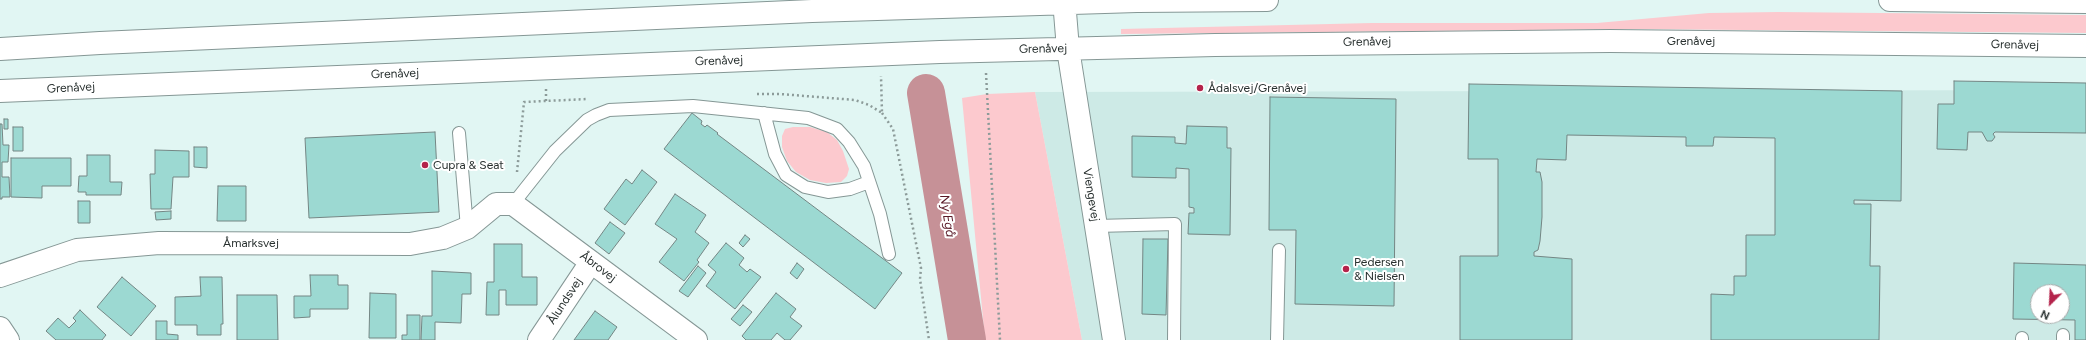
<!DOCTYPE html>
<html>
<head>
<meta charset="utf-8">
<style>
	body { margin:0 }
	#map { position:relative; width:2086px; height:340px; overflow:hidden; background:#e1f6f3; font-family:Figtree,sans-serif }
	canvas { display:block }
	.north { position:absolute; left:2030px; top:284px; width:40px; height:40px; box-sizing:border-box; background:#fff; border:1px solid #a9acac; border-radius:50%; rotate:204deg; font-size:11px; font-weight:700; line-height:16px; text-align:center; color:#28302f }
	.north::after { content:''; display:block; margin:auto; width:14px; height:18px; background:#b4234b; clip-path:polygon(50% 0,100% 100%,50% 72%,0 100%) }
</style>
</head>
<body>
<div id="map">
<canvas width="2086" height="340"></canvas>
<div class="north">N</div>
</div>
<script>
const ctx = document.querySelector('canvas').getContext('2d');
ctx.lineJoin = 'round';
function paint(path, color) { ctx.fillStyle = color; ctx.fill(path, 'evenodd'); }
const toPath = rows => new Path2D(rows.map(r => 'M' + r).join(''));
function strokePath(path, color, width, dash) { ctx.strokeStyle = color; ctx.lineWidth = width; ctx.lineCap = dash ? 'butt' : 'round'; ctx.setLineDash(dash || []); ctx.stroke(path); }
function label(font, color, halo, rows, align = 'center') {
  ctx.font = font + ' Figtree,sans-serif'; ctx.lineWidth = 4; ctx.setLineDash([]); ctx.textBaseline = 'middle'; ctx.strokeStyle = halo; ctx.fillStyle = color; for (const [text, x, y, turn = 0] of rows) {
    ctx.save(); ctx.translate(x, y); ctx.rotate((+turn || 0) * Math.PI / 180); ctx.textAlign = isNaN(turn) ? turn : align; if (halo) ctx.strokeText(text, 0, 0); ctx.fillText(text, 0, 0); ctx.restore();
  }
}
const built = toPath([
	[2086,90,2086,340,1082,340,1035,92],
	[2038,292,2062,292,2062,316,2038,316]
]);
const green = toPath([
	[1778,12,2086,15,2086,33,1629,29,1121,34,1121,29,1372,23,1597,23,1709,13],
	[1035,92,1082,340,985,340,962,98,987,94],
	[793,127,810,127,827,132,837,140,843,151,849,169,847,176,841,182,826,183,810,180,796,172,787,161,782,147,782,136,785,129]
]);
const river = toPath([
	[926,93,967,340]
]);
const building = toPath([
	[1954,81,2086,83,2086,133,1995,132,1993,134,1995,137,1992,141,1987,141,1982,132,1968,132,1967,150,1937,149,1938,104,1954,104,1954,81],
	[1469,84,1902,91,1901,201,1854,200,1854,204,1871,204,1870,266,1880,266,1879,340,1711,340,1711,294,1734,295,1734,276,1746,276,1746,235,1775,235,1775,138,1714,137,1713,146,1686,146,1686,137,1567,135,1566,160,1537,159,1536,172,1540,172,1542,182,1542,217,1540,241,1538,250,1534,252,1534,256,1572,259,1572,340,1460,340,1460,256,1498,256,1498,159,1468,159,1469,84],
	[1270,97,1396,99,1394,306,1295,304,1296,230,1269,230,1270,97],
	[692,113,702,121,701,124,705,127,707,125,718,133,717,134,902,273,875,309,664,149,692,113],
	[4,119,8,119,8,129,4,129,4,119],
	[0,124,2,124,3,145,9,145,8,162,2,162,2,177,9,177,10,197,2,197,2,199,0,199,0,124],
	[1187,126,1227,127,1227,148,1231,148,1230,235,1188,234,1189,213,1194,213,1194,208,1189,207,1189,169,1176,168,1176,178,1132,177,1132,136,1175,137,1175,143,1186,144,1187,126],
	[13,127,23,127,23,151,13,151,13,127],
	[435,132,439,212,309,218,305,138,435,132],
	[194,147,207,147,207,168,194,167,194,147],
	[155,150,189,151,189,177,173,177,171,209,151,209,150,174,155,174,155,150],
	[87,155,110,155,110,182,122,182,121,195,86,195,86,192,78,192,79,176,87,176,87,155],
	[11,158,71,158,71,186,42,186,42,198,11,197,11,158],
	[642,170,657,182,625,225,604,209,626,179,632,184,642,170],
	[218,186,246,186,246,221,217,221,218,186],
	[675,194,706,215,695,232,709,243,697,260,699,262,684,281,659,262,677,239,655,224,675,194],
	[78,201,90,201,90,223,78,223,78,201],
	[171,211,171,219,156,220,155,212,171,211],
	[610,222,625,233,609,254,595,243,610,222],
	[745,235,750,239,743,247,739,243,745,235],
	[1143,239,1168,239,1166,315,1142,314,1143,239],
	[726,243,744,258,739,265,747,272,750,269,761,277,735,309,706,286,716,272,708,265,726,243],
	[494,244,522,244,522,277,537,277,537,305,506,305,506,290,499,290,499,315,486,315,487,282,494,282,494,244],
	[797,263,804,269,797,279,790,273,797,263],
	[2014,263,2086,265,2086,340,2075,340,2075,320,2013,319,2014,263],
	[2038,292,2062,292,2062,316,2038,316,2038,292],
	[698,266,706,273,688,297,679,291,698,266],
	[432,271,471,273,471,294,462,294,461,323,435,322,435,340,421,340,422,316,432,316,432,271],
	[310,275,338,275,338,285,348,285,348,309,310,309,310,317,294,318,294,296,311,296,310,275],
	[122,277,156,306,131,336,97,307,122,277],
	[200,277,222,277,223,324,221,324,221,335,197,335,197,325,175,325,175,297,201,296,200,277],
	[370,293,396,294,396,338,369,338,370,293],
	[776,293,796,309,790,317,802,326,790,340,785,340,777,333,771,340,746,340,742,336,776,293],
	[237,295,277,295,278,340,237,340,237,295],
	[743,305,752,312,740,326,731,319,743,305],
	[80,310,106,335,102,340,56,340,46,331,58,318,69,328,76,321,73,318,80,310],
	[595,311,617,327,608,340,574,340,595,311],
	[407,315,420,315,420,340,402,340,402,335,407,335,407,315],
	[156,321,167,321,167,334,178,335,178,340,156,340,156,321]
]);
const path = toPath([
	[986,73,1000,340],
	[546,89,546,101],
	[757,94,780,94,855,100,869,105,882,113,881,76],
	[882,113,893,129,921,268,920,279,929,340],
	[517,172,524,102,588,99]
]);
const lane = toPath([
	[764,113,775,154,786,175,805,187,828,192,850,189,869,182],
	[459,133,467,228],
	[513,204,555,151,587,120,596,115,609,110,693,106,808,118,837,129,849,142,864,166,880,214,889,254],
	[1096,226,1175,224,1174,340],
	[1277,340,1279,250],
	[2022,340,2022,338],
	[2063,340,2063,335]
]);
const street = toPath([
	[0,276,77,250,159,243,410,244,443,238,467,228,496,204,513,204,696,340],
	[0,328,8,340],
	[539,340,591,262]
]);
const secondary = toPath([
	[1064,0,1068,49,1114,340],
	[1890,0,2086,2],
	[0,49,100,43,812,11,1137,1,1267,0],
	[0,91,940,52,1215,45,1610,41,2086,46]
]);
const markers = [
	[1200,88,4,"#b4234b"],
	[425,165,4,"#b4234b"],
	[1346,269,4,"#b4234b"]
];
const streetNames = [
	["Grenåvej",1691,41],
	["Grenåvej",1367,42,-1],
	["Grenåvej",2015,45,1],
	["Grenåvej",1043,49,-1],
	["Grenåvej",719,61,-2],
	["Grenåvej",395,74,-2],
	["Grenåvej",71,88,-3],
	["Viengevej",1091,195,81],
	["Åmarksvej",251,243],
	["Åbrovej",598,267,37],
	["Ålundsvej",565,301,-57]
];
const poiNames = [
	["Ådalsvej/Grenåvej",1208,88],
	["Cupra & Seat",433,165],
	["Pedersen",1354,262],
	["& Nielsen",1354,276]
];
const waterNames = [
	["Ny Egå",947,216,81]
];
paint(built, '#cdeae6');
paint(green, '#fcc9ce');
strokePath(river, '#c69197', 38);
paint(building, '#9cd9d2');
strokePath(building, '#748684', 1);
strokePath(lane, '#859795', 14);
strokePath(street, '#859795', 24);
strokePath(secondary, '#859795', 24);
strokePath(path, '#8c9b99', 2.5, [2, 3]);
strokePath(lane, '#fff', 12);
strokePath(street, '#fff', 22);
strokePath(secondary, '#fff', 22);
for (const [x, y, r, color] of markers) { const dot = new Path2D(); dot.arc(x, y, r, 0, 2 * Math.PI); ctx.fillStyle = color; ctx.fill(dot); strokePath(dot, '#fff', 1.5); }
label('12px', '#28302f', '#fff', streetNames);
label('12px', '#28302f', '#fff', poiNames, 'left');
label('italic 13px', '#591927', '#fff', waterNames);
</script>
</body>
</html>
